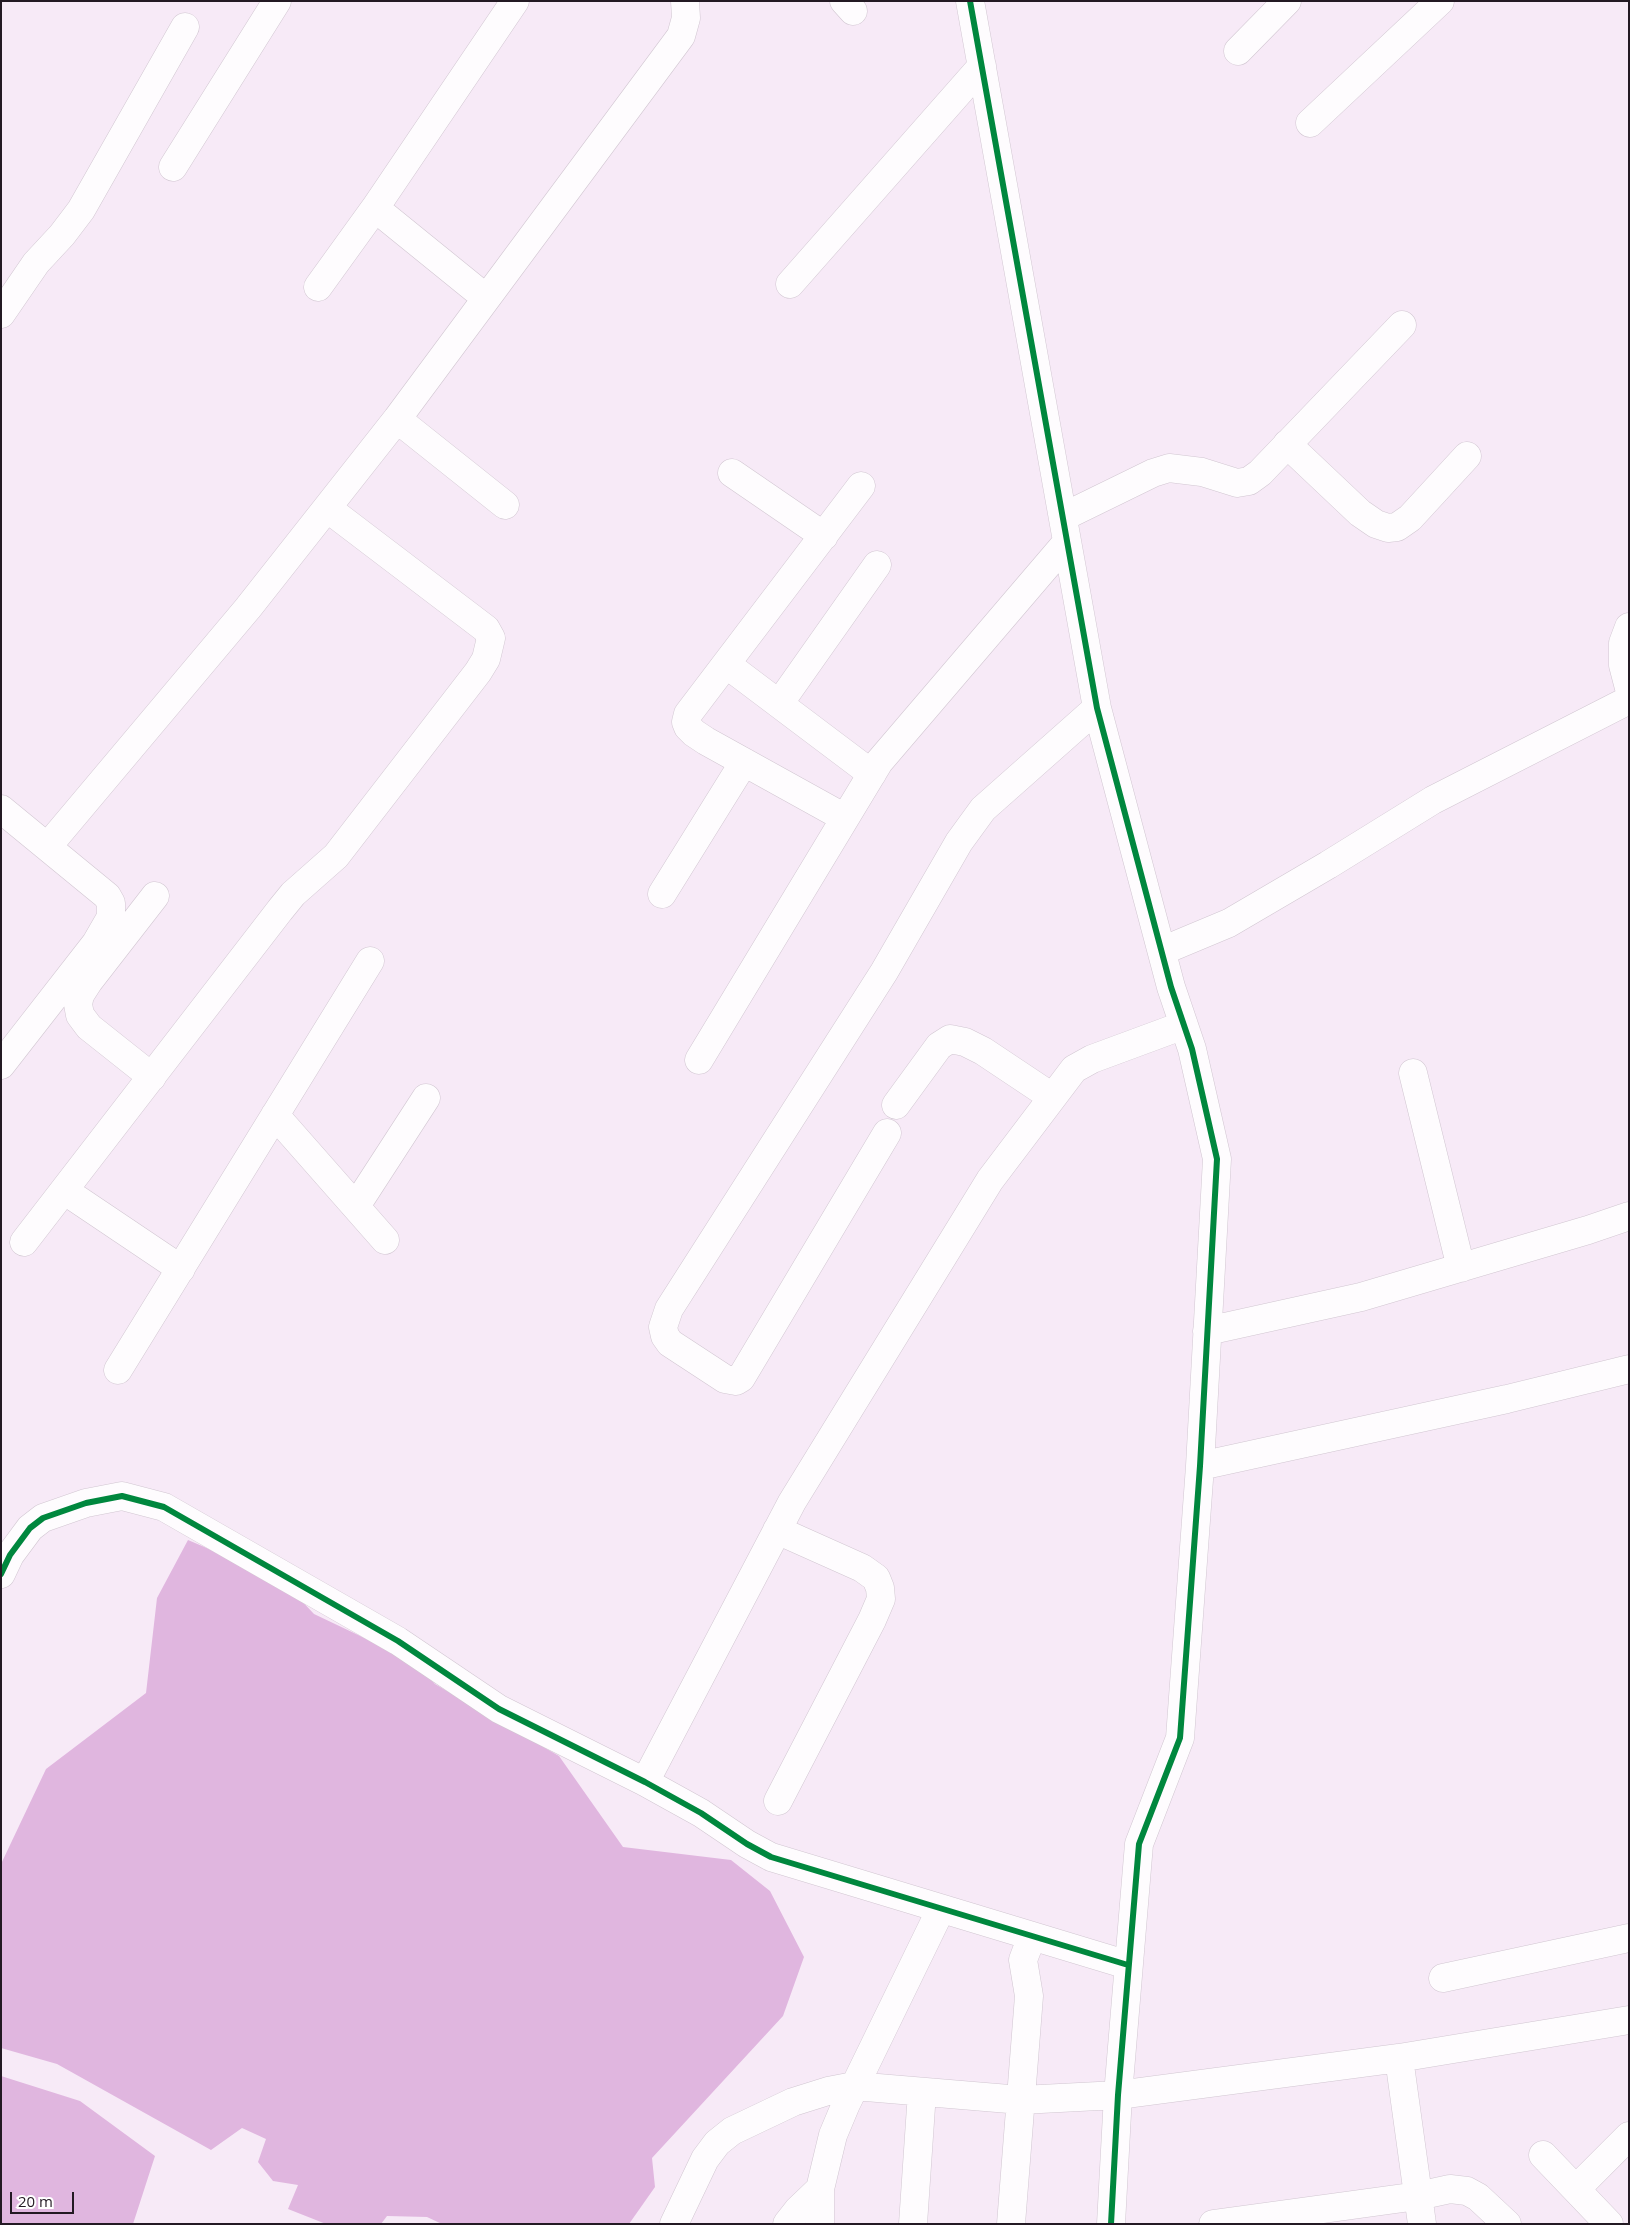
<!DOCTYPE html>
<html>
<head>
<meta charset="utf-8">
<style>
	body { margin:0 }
	#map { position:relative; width:1630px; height:2225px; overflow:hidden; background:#f7eaf7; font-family:"Open Sans",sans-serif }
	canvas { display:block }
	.frame { position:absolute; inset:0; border:2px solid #231923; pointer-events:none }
	.scale { position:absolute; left:10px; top:2192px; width:64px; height:22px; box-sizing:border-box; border:2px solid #231923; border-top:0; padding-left:6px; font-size:15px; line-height:18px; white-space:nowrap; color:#231923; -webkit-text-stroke:4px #fff; paint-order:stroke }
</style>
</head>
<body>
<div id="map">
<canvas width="1630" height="2225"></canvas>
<div class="frame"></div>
<div class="scale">20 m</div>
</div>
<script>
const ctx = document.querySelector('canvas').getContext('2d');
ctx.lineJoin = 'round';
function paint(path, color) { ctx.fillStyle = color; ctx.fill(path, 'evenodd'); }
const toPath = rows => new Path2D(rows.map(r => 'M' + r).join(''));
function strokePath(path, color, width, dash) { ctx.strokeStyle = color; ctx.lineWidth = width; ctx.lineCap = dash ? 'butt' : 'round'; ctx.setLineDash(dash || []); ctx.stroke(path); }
const water = toPath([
	[188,1540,282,1580,314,1614,415,1662,435,1684,559,1756,623,1847,731,1860,770,1891,804,1957,783,2016,652,2158,655,2187,629,2224,442,2224,427,2217,387,2216,381,2224,326,2224,288,2209,298,2185,273,2181,258,2162,266,2139,242,2128,211,2150,57,2064,1,2048,1,1864,46,1769,146,1693,157,1598],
	[1,2076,80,2101,155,2156,133,2224,1,2224]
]);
const minor = toPath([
	[844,1,853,11],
	[970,1,1097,708,1171,987,1192,1049,1217,1159,1200,1466,1180,1738,1139,1844,1118,2095,1111,2224],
	[1238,51,1287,1],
	[1310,123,1440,1],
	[173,167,277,1],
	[375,208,486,298],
	[790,284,982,66],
	[318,287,375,208,515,1],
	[1,314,36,263,62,235,81,210,185,27],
	[397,419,505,505],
	[1287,444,1360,513,1376,524,1388,528,1397,527,1410,518,1467,456],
	[732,473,824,536],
	[1063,517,1153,473,1169,468,1202,472,1237,483,1249,481,1260,473,1402,325],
	[1629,627,1623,643,1623,665,1629,688],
	[726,664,872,774],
	[779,704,877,565],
	[1,809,107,896,111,903,111,917,96,943,1,1065],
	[845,818,706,741,694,733,688,727,686,722,688,714,861,486],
	[48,846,248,608,397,419,681,36,686,18,685,1],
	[662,894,744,762],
	[1162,951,1229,923,1328,865,1433,800,1629,700],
	[699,1060,879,762,1067,542],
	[1413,1073,1461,1268],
	[152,1077,89,1027,80,1015,78,1004,80,995,89,981,155,896],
	[896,1105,939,1046,950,1039,965,1042,983,1051,1052,1097],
	[275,1115,385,1240],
	[887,1133,741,1378,736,1381,725,1379,670,1343,665,1336,663,1327,669,1309,884,972,959,842,983,809,1097,708],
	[65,1191,181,1269],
	[356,1206,426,1098],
	[24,1242,280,910,293,894,336,856,478,672,486,659,491,638,486,629,327,508],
	[1207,1331,1361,1297,1588,1230,1629,1216],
	[118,1370,370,961],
	[1200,1466,1507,1399,1629,1369],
	[777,1530,862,1568,876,1578,880,1588,881,1599,872,1620,778,1801],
	[1,1574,10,1555,30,1528,43,1518,86,1503,122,1496,164,1507,398,1641,499,1709,645,1782,701,1813,747,1844,771,1857,1128,1965],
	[645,1782,792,1502,990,1180,1074,1069,1092,1059,1184,1025],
	[1443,1978,1629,1938],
	[1399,2058,1422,2224],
	[1543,2155,1609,2224],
	[1576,2189,1629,2136],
	[674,2224,705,2159,717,2143,732,2131,793,2102,828,2091,854,2086,1021,2100,1118,2095,1399,2058,1629,2020],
	[787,2224,798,2210,820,2189],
	[820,2224,820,2189,833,2135,846,2104,941,1909],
	[913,2224,922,2092],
	[1011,2224,1029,1996,1023,1960,1032,1936],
	[1213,2224,1418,2196,1450,2189,1467,2191,1478,2197,1507,2224]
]);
const cycleway = toPath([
	[970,1,1097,708,1171,987,1192,1049,1217,1159,1200,1466,1180,1738,1139,1844,1118,2095,1111,2224],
	[1,1574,10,1555,30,1528,43,1518,86,1503,122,1496,164,1507,398,1641,499,1709,645,1782,701,1813,747,1844,771,1857,1128,1965]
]);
paint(water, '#e0b6df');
strokePath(minor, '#d1c6d1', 29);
strokePath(minor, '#fefcfe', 28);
strokePath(cycleway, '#00873e', 6);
</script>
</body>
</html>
